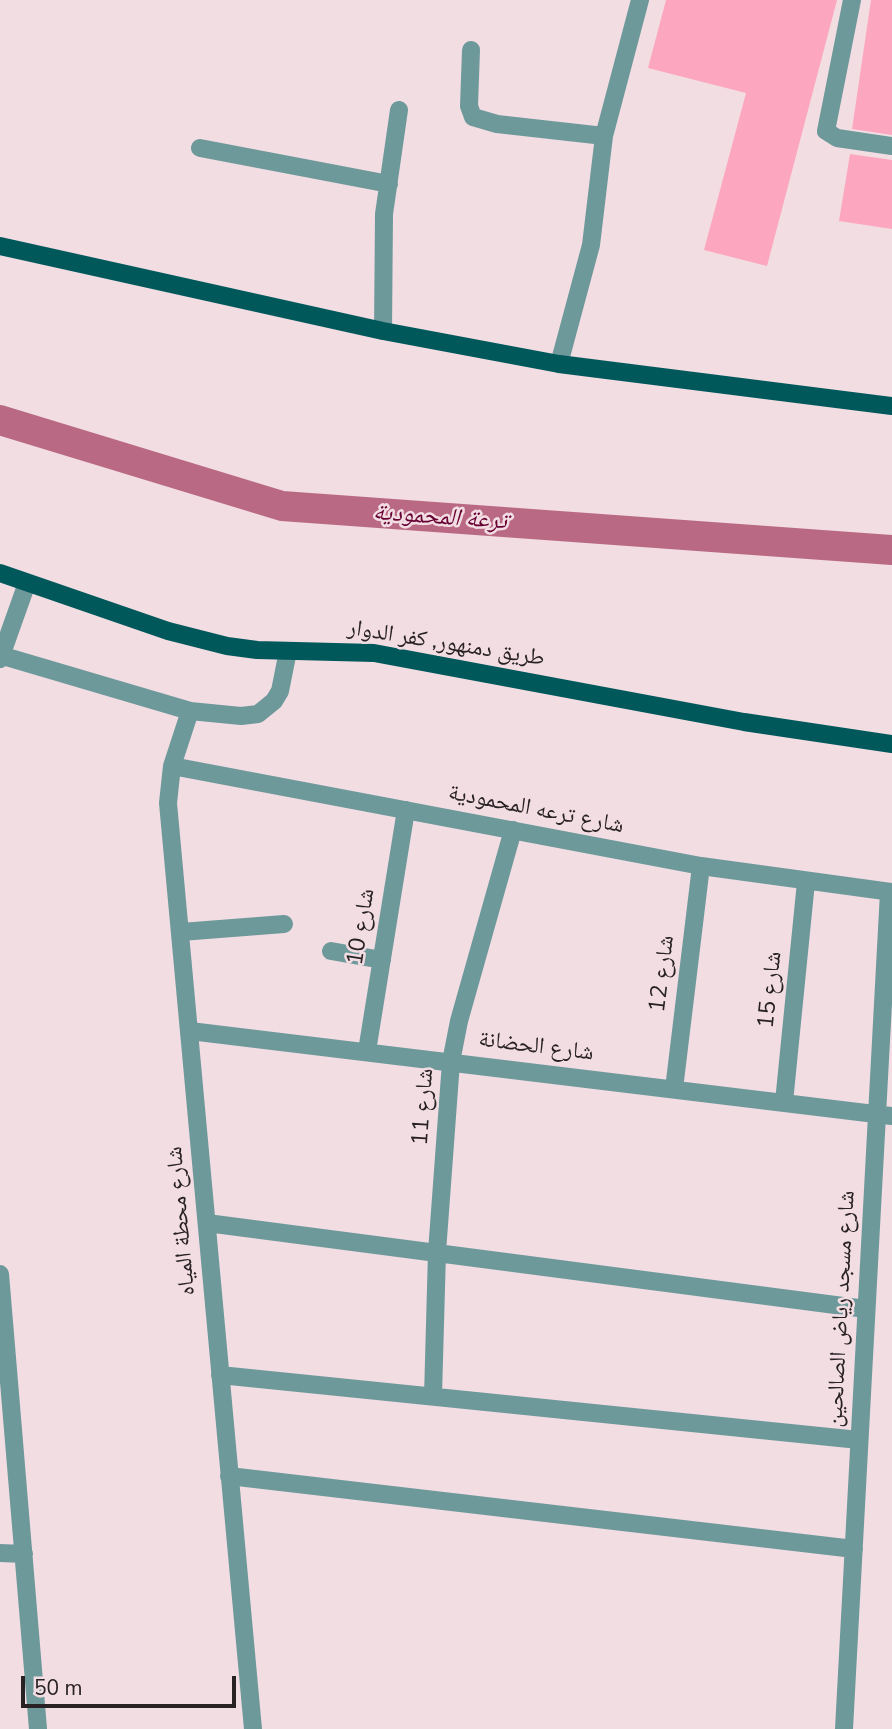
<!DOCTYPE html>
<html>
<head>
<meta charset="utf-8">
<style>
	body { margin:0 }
	#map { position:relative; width:892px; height:1729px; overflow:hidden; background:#f2dde3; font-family:"Nunito Sans",sans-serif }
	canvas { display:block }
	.scale { position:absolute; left:21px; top:1676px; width:215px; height:32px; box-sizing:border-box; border:4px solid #292224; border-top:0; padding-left:9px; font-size:21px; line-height:24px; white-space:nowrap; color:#292224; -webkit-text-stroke:5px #f2dde3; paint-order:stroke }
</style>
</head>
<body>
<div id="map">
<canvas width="892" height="1729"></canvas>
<div class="scale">50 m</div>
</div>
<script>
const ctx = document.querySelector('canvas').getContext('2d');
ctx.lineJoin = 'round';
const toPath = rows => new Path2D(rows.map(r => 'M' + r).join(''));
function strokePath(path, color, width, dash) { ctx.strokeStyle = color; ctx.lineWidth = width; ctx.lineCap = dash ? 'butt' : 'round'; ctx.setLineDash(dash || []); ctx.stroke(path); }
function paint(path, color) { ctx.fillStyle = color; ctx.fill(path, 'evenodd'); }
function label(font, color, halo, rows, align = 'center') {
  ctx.font = font + ' "Nunito Sans","Noto Naskh Arabic",sans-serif'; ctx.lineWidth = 5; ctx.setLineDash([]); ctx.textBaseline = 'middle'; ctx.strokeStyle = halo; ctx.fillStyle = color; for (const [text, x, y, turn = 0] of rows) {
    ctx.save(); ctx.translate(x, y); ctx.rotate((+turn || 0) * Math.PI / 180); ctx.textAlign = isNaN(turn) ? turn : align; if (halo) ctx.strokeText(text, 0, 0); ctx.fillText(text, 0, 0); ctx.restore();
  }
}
const canal = toPath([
	[0,420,282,506,892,550]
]);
const building = toPath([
	[666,0,837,0,767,266,704,250,746,93,648,68],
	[871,0,892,0,892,135,852,129],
	[850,154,892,160,892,229,839,221]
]);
const minor = toPath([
	[852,0,826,131,837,138,892,146],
	[471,50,469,106,473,117,497,124,604,136],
	[200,148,389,184],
	[383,331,384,214,399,110],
	[559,364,591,245,604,136,640,0],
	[0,655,190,711,241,716,258,714,274,701,280,691,288,651],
	[0,659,27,583],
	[190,711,172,766,168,803,253,1729],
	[172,766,701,866,892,892],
	[181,932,284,924],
	[331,951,382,960],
	[190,1031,892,1116],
	[367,1051,406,810],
	[674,1089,701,866],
	[784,1102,806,882],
	[207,1223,866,1309],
	[0,1274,38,1729],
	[220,1375,859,1440],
	[433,1396,437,1252,451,1062,459,1021,513,830],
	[229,1476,854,1549],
	[0,1553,24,1554],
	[844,1729,889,892]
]);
const major = toPath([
	[0,246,383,331,559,364,892,406],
	[0,573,168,631,227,646,257,650,374,653,744,722,892,744]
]);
const streetNames = [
	["طريق دمنهور, كفر الدوار",446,644,9],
	["شارع ترعه المحمودية",536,810,11],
	["شارع 10",362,927,-81],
	["شارع 12",663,974,-83],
	["شارع 15",771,990,-84],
	["شارع الحضانة",536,1047,7],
	["شارع 11",424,1107,-86],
	["شارع محطة المياه",182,1221,-95],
	["شارع مسجد رياض الصالحين",842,1309,-87]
];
const waterNames = [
	["ترعة المحمودية",440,518,4]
];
strokePath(canal, '#b96983', 30);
paint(building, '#fca6bf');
strokePath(minor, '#6e999b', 18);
strokePath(major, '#00585b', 18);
label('23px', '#292224', '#f2dde3', streetNames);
label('italic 24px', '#670032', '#f2dde3', waterNames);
</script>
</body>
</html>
